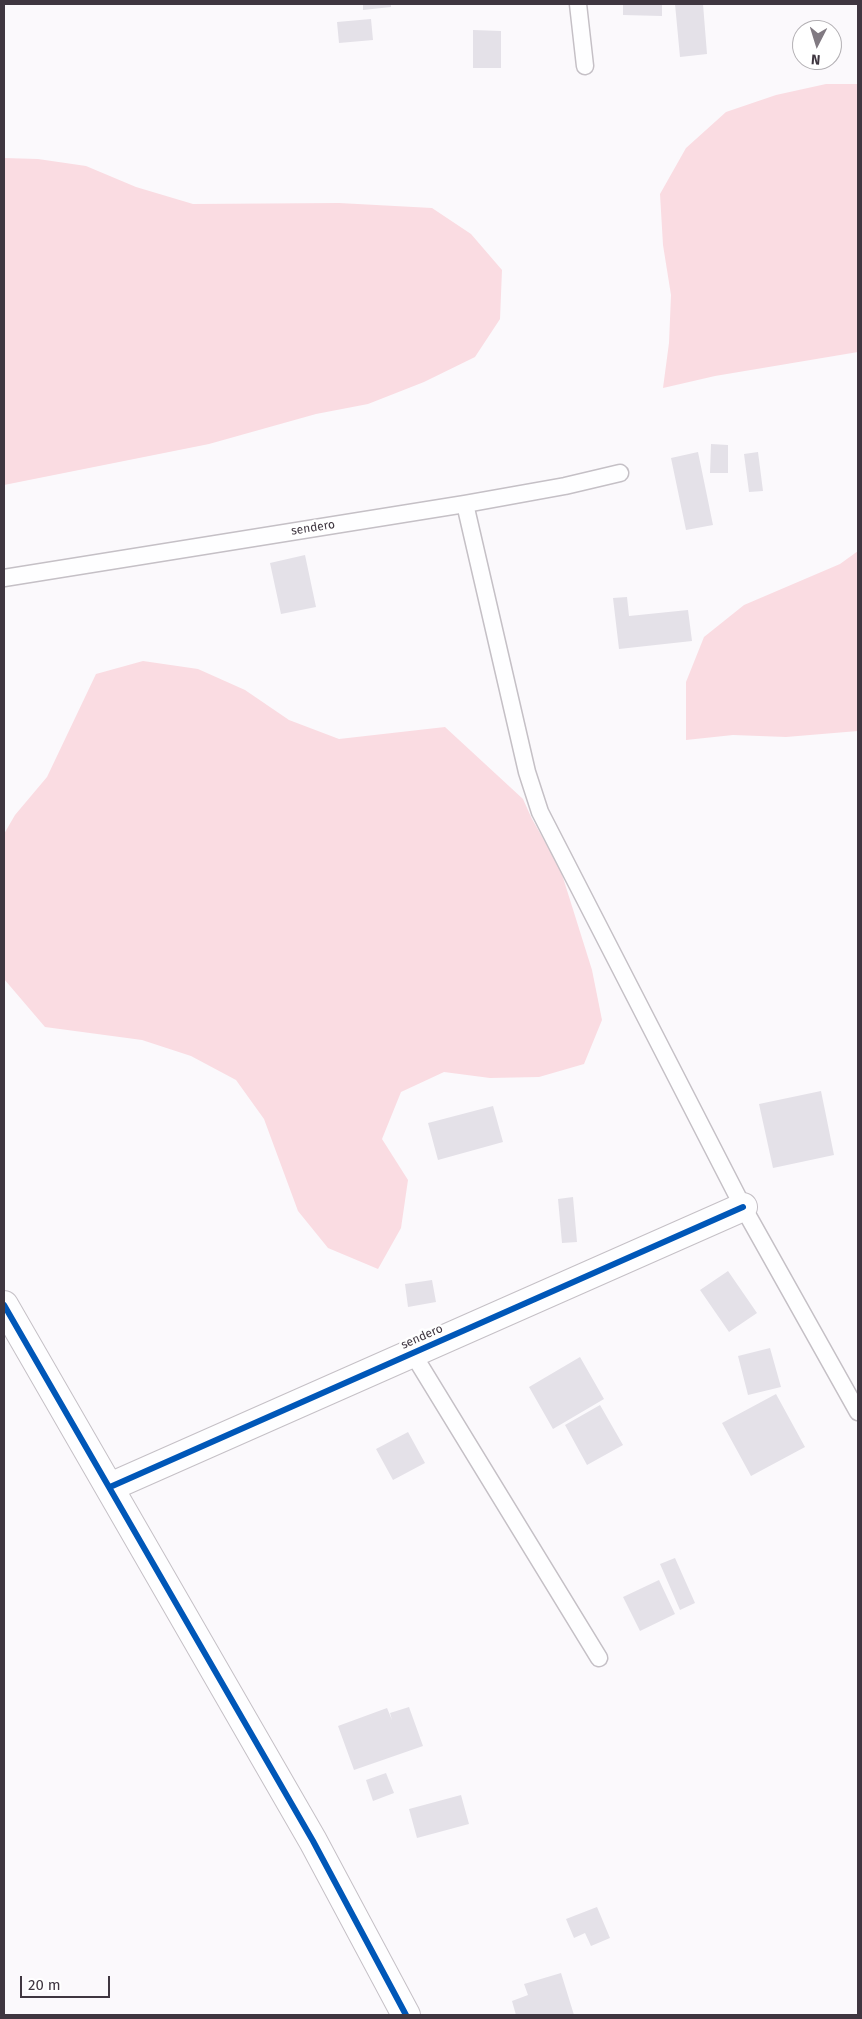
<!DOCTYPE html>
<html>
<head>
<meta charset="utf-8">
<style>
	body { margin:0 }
	#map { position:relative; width:862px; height:2019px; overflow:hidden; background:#fbf9fc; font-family:"Fira Sans",sans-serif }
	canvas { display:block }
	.frame { position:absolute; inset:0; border:5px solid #3f3640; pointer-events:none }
	.north { position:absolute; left:792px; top:20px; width:50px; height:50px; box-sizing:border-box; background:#fff; border:1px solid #b2afb3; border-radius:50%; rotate:185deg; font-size:14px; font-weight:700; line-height:20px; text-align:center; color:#3f3640 }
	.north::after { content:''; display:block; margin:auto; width:18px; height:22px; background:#817a82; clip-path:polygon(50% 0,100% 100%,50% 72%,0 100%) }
	.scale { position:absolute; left:20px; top:1976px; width:90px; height:22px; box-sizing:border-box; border:2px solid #3f3640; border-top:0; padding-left:6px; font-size:15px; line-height:18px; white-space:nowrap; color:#3f3640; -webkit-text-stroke:4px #fff; paint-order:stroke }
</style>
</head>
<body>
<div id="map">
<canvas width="862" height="2019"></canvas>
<div class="frame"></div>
<div class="north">N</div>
<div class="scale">20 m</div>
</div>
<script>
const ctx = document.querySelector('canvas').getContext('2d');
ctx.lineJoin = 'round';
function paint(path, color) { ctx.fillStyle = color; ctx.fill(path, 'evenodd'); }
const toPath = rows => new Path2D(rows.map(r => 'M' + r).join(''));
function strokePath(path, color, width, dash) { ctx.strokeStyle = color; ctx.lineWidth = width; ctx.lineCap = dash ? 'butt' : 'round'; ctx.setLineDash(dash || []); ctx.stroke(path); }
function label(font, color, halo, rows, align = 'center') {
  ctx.font = font + ' "Fira Sans",sans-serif'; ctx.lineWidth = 5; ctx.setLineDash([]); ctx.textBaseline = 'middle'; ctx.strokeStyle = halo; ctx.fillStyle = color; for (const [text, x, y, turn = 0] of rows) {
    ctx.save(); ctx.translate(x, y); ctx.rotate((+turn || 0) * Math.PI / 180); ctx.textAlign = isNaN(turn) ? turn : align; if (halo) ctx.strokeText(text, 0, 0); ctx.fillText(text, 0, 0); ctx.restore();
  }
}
const green = toPath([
	[826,84,858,84,858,352,715,376,663,388,669,343,671,295,663,245,660,194,686,148,726,112,776,95],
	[4,158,38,159,86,166,136,187,193,204,339,203,432,208,471,234,502,270,500,319,475,357,424,382,368,404,316,414,209,444,4,485],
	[858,551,858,731,786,737,733,735,686,740,686,682,704,637,744,605,840,564],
	[143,661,198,669,245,690,289,720,339,739,445,727,523,799,532,819,560,868,592,970,602,1020,584,1064,539,1077,490,1078,444,1072,401,1092,382,1139,408,1180,401,1228,378,1269,328,1248,298,1211,264,1119,236,1080,191,1056,142,1040,45,1027,4,979,4,834,15,815,47,777,96,674]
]);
const building = toPath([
	[363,4,391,4,391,7,363,10],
	[623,4,662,4,662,16,623,15],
	[675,4,703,4,707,54,680,57],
	[371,19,373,40,339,43,337,22],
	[473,30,501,31,501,68,473,68],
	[711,444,728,445,728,473,710,473],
	[698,452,713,525,686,530,671,458],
	[758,452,763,491,749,492,744,454],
	[305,555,316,607,281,614,270,563],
	[627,597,629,616,688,610,692,641,619,649,613,598],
	[821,1091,834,1155,773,1168,759,1104],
	[493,1106,503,1142,438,1160,428,1123],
	[573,1197,577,1242,562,1243,558,1199],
	[728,1271,757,1313,729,1332,700,1290],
	[432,1280,436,1302,408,1307,405,1284],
	[770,1348,781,1387,748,1395,738,1356],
	[580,1357,604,1399,553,1429,529,1387],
	[776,1394,805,1447,751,1476,722,1423],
	[600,1405,623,1445,587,1465,565,1425],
	[408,1432,425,1463,393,1480,376,1449],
	[675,1558,695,1603,680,1610,660,1564],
	[659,1580,675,1614,640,1631,623,1597],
	[409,1707,423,1746,354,1770,338,1726,387,1708,392,1720,390,1713],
	[386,1773,394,1793,373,1801,366,1780],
	[461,1795,469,1824,417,1838,409,1809],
	[597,1907,610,1938,591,1946,585,1933,574,1938,566,1919],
	[561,1973,574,2015,516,2015,512,2001,528,1995,524,1984]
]);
const lane = toPath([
	[578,4,585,66],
	[465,504,527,772,540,812,743,1207,858,1412],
	[4,578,465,504,565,486,620,473],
	[413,1354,599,1658]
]);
const street = toPath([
	[4,1305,313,1841,406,2015],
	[110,1487,743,1207]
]);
const cycleway = toPath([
	[4,1305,313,1841,406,2015],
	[110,1487,743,1207]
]);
const streetNames = [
	["sendero",313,528,-9],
	["sendero",422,1337,-24]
];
paint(green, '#fadce2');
paint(building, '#e4e1e8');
strokePath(lane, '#c5c0c6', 19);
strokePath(street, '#c5c0c6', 30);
strokePath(lane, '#fefeff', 16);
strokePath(street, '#fefeff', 28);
strokePath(cycleway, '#0057b8', 6);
label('12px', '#3f3640', '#fff', streetNames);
</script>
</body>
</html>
